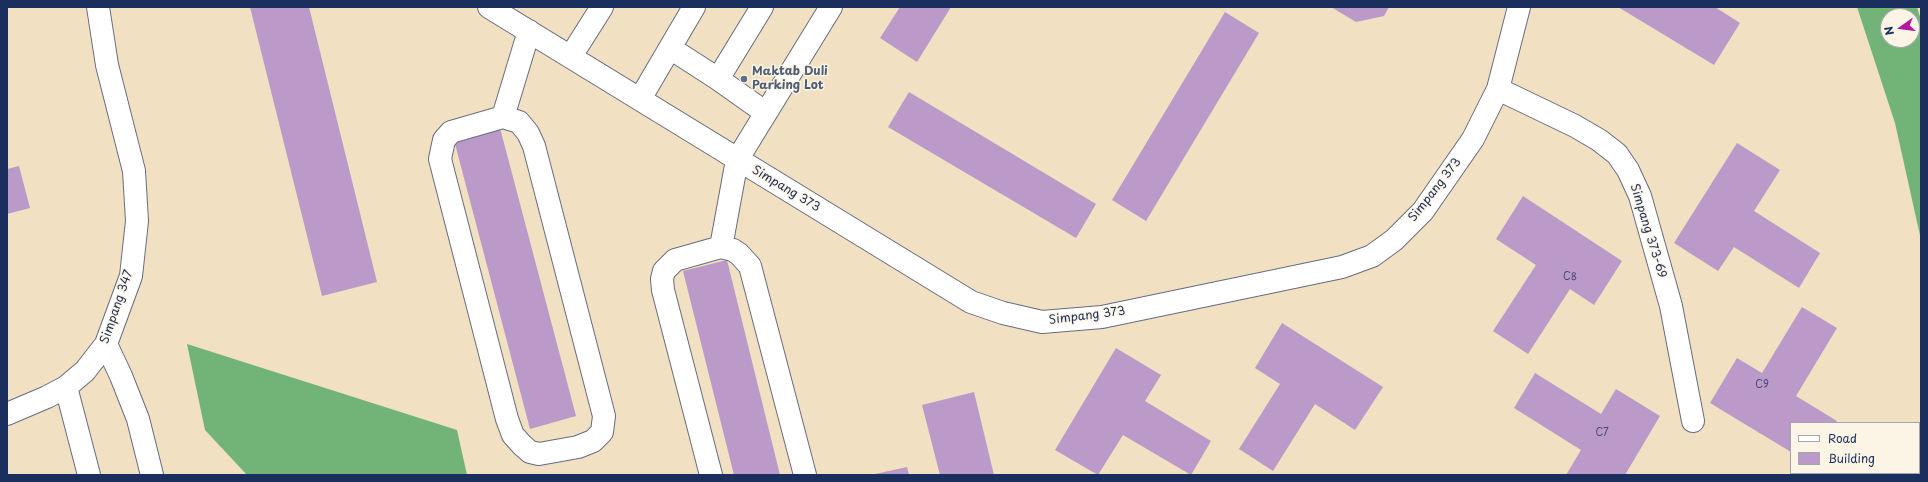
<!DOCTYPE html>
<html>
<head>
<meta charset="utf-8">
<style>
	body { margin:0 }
	#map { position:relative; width:1928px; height:482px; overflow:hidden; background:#f1e0c1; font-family:"Playpen Sans",sans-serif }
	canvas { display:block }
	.frame { position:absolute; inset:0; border:8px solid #1b2f5e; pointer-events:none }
	.legend { position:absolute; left:1790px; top:422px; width:130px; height:52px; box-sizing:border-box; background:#fcf5e5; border:1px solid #a2a6af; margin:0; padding:5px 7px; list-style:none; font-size:12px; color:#1b2f5e }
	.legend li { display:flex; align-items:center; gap:8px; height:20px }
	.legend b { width:20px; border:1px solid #a2a6af }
	.north { position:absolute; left:1880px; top:8px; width:40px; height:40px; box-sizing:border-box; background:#fcf5e5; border:1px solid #a2a6af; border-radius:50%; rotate:256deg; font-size:11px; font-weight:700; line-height:16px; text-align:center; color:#1b2f5e }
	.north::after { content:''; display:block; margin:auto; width:14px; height:18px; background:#b5179e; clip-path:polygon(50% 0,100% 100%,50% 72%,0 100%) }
</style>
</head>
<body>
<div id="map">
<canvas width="1928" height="482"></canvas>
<div class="frame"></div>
<ul class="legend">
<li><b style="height:5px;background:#fff"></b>Road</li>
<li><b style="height:11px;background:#bb9ac9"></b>Building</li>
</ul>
<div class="north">N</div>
</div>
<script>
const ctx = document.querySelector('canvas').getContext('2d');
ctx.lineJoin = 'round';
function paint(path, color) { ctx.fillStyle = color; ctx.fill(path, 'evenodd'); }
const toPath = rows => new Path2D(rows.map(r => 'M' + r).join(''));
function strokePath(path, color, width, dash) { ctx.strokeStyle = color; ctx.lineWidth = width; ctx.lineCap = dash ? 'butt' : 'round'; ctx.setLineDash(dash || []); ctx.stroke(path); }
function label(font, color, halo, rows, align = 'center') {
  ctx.font = font + ' "Playpen Sans",sans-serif'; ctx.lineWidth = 3; ctx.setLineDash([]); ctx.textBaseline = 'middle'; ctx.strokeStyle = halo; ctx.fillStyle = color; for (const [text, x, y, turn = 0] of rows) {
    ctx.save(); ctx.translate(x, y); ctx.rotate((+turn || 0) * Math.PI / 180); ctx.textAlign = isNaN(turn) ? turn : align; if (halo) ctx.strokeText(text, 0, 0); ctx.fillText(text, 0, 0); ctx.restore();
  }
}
const forest = toPath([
	[1857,7,1917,7,1921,20,1921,240,1895,123],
	[1888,16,1912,16,1912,40,1888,40],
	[187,344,457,430,467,475,247,475,205,430],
	[1921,426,1921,475,1886,475,1888,473,1919,473,1919,429]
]);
const building = toPath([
	[250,7,309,7,377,282,322,296],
	[900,7,951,7,917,62,880,38],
	[1331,7,1389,7,1384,16,1356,22],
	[1618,7,1715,7,1740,23,1714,65],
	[1225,12,1259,33,1146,221,1112,200],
	[909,92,1096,204,1076,238,888,127],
	[500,128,576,416,530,429,454,140],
	[1737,143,1780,170,1754,211,1820,253,1799,288,1734,247,1718,271,1674,243],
	[19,166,30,208,7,214,7,169],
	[1523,196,1622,261,1594,305,1570,289,1528,354,1493,331,1536,265,1496,239],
	[727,260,780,475,734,475,683,271],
	[1802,307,1837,328,1796,396,1837,421,1836,423,1791,423,1791,452,1710,403,1737,358,1762,373],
	[1282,323,1383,387,1355,430,1315,404,1273,471,1239,449,1280,384,1255,368],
	[1116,348,1161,375,1145,401,1211,441,1191,475,1123,435,1098,475,1055,450],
	[1535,373,1601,414,1616,389,1660,416,1625,475,1566,475,1581,450,1514,408],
	[974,392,994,475,940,475,922,405],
	[907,467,909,475,875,475,875,474]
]);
const minor = toPath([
	[489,7,971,302,1003,313,1042,322,1102,317,1342,267,1372,256,1394,240,1423,211,1473,139,1498,89,1519,7],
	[670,48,718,79,766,113],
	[571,56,602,7],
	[718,79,762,7],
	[1498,89,1575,126,1599,140,1617,154,1628,170,1640,196,1671,306,1693,421],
	[640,99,694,7],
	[503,117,519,122,528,133,534,146,604,416,602,432,593,441,578,447,539,454,530,452,522,445,513,435,507,419,440,159,444,140,451,132,503,117,529,31],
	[721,247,737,160,831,7],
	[106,344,121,376,138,419,152,475],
	[66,387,89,475],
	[7,414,47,397,66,387,85,371,106,344,131,276,137,221,134,171,107,65,98,7],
	[711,475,663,290,662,279,664,271,675,260,721,247,733,250,739,254,750,266,805,475]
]);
const markers = [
	[744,79,4,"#5c6f8a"]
];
const numberNames = [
	["C8",1570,277],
	["C9",1762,385],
	["C7",1602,433]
];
const serviceNames = [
	["Maktab Duli",752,72],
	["Parking Lot",752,86]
];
const streetNames = [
	["Simpang 373",786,189,31],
	["Simpang 373",1435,190,-52],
	["Simpang 373-69",1648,231,73],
	["Simpang 347",117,307,-71],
	["Simpang 373",1087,316,-7]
];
paint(forest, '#72b477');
paint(building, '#bb9ac9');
strokePath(minor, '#666d81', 24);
strokePath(minor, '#fff', 22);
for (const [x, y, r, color] of markers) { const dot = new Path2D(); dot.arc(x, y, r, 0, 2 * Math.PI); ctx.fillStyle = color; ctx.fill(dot); strokePath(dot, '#fcf5e5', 1.5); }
label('10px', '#434a79', null, numberNames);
label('bold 12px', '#4e5e75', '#fcf5e5', serviceNames, 'left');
label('12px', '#1b2f5e', '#fcf5e5', streetNames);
</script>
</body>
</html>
